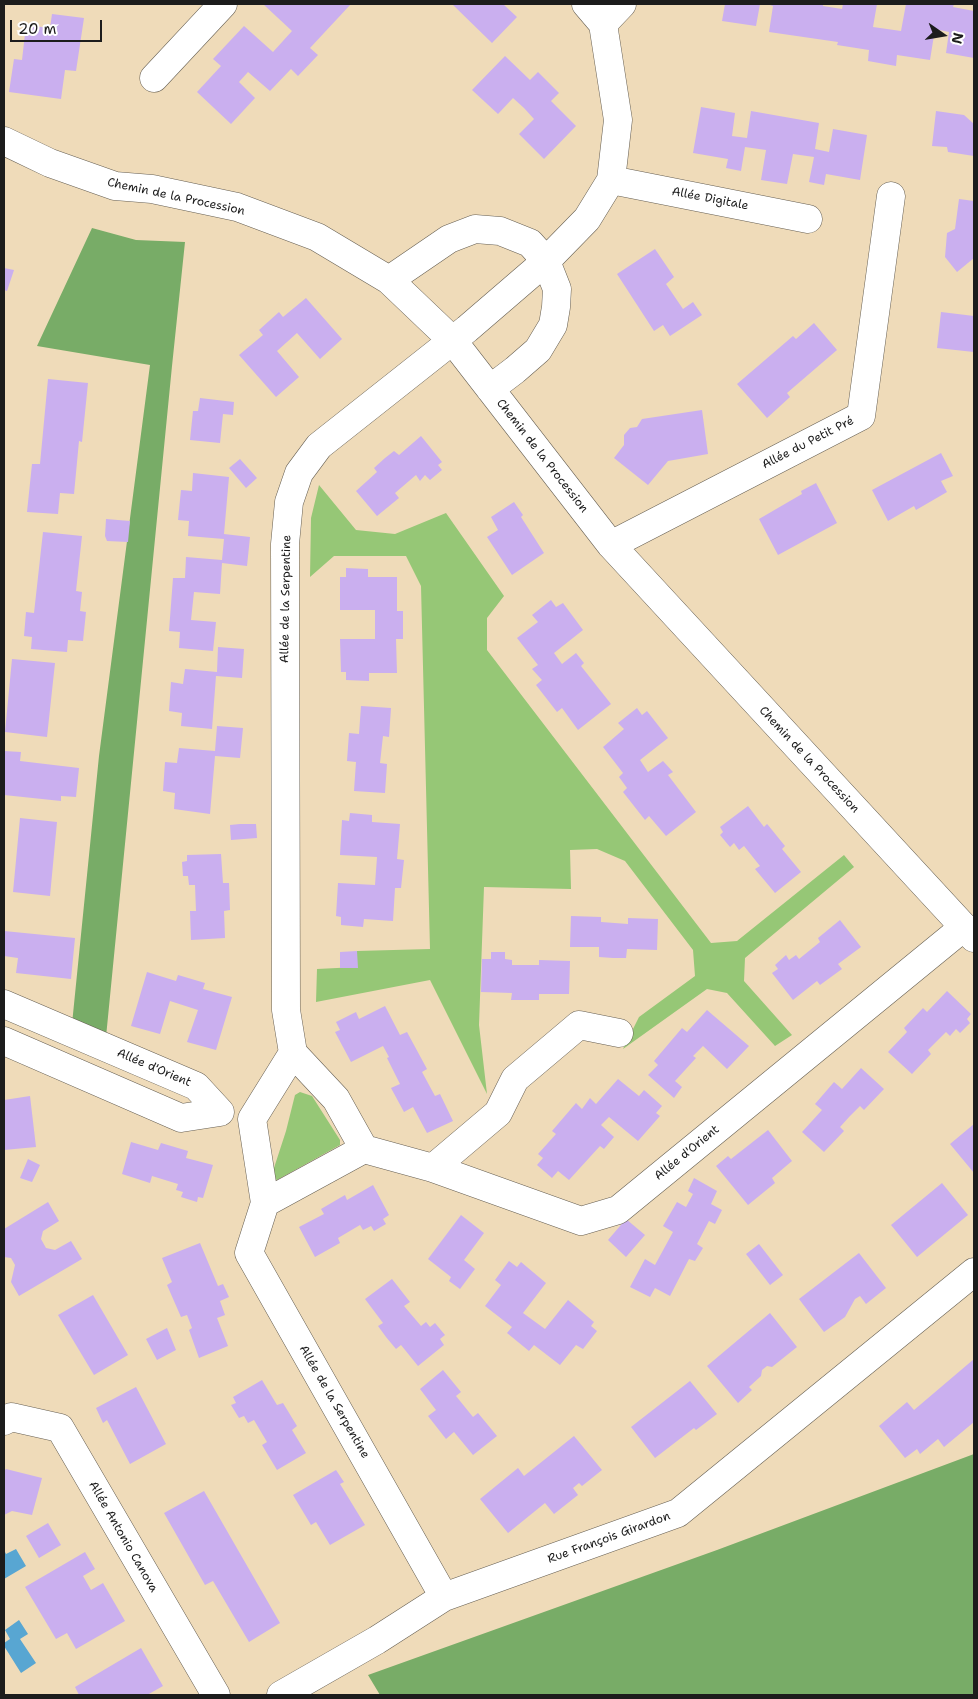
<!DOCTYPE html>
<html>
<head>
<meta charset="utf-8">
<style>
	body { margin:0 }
	#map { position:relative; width:978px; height:1699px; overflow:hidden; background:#efdbb9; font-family:"Shantell Sans",sans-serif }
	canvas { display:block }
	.frame { position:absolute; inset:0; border:5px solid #1c1c1c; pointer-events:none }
	.north { position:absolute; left:918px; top:10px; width:50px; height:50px; -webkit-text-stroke:4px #fff; paint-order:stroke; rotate:103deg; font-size:14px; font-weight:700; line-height:20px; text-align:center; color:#1c1c1c }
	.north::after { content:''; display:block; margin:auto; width:18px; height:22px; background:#1c1c1c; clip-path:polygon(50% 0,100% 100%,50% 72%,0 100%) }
	.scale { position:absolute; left:10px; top:20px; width:92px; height:22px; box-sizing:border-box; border:2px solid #1c1c1c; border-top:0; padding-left:6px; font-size:15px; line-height:18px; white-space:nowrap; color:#1c1c1c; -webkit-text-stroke:4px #fff; paint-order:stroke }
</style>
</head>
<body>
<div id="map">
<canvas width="978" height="1699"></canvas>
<div class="frame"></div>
<div class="north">N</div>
<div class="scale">20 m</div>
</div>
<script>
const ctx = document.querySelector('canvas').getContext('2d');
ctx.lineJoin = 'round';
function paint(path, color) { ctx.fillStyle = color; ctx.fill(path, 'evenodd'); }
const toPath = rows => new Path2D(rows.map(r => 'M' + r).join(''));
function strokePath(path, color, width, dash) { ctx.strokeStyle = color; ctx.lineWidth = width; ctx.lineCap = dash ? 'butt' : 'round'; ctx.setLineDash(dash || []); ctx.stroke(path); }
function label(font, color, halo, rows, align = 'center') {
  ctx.font = font + ' "Shantell Sans",sans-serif'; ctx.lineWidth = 4; ctx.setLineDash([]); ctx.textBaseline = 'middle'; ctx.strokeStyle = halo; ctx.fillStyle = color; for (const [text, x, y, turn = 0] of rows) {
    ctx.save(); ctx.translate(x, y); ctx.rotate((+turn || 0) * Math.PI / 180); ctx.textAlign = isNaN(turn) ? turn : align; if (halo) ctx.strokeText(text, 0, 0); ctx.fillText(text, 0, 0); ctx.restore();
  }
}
const green = toPath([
	[319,485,356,530,395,534,446,513,504,596,487,618,487,650,711,943,737,941,844,855,854,867,745,958,744,981,792,1035,775,1046,727,993,707,989,623,1049,639,1017,695,976,693,950,625,861,597,849,570,850,571,889,484,887,479,1025,487,1094,430,980,316,1002,317,969,357,967,357,951,430,949,421,586,406,556,334,556,310,577,311,518],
	[300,1092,312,1096,340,1140,340,1145,277,1180,274,1179,272,1174,286,1131,295,1095]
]);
const forest = toPath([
	[92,228,136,240,185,242,172,366,106,1037,72,1024,99,756,150,365,37,346],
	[974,1454,974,1695,380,1695,368,1675,717,1550]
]);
const water = toPath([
	[16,1549,26,1566,4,1579,4,1550,6,1554],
	[19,1620,28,1634,20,1639,36,1663,21,1673,4,1646,4,1643,10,1639,5,1630]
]);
const building = toPath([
	[263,4,351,4,310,48,318,55,298,76,291,69,270,91,248,72,239,82,255,98,231,124,197,92,221,66,213,59,244,26,273,52,292,31],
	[452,4,503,4,517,17,492,43],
	[725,4,760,4,756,26,722,21],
	[767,4,823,4,823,6,842,9,843,4,877,4,873,27,901,31,906,4,954,4,953,7,974,11,974,58,946,53,949,32,935,29,930,60,897,55,896,66,868,61,869,50,837,45,838,42,769,32,773,6],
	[52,14,84,18,76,71,65,70,61,99,9,92,14,59,22,60,26,25,50,28],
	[505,56,530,80,538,72,559,93,551,101,576,126,544,159,519,134,534,119,524,108,513,98,498,114,472,90],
	[701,107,735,113,732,136,747,138,751,111,819,123,815,149,829,152,833,129,867,135,860,180,826,174,824,185,809,182,814,157,793,154,787,184,761,180,766,150,745,147,741,171,726,168,728,159,693,153],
	[936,111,964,115,974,124,974,156,948,152,947,147,932,146],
	[959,199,974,201,974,258,957,272,945,257,947,233,955,229],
	[655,249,674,277,666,284,683,309,693,302,702,315,670,336,663,325,654,331,617,274],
	[4,268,14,270,7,291,4,290],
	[306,298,342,339,320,359,297,333,277,351,299,377,276,397,239,355,263,335,259,330,279,312,283,317],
	[941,312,974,316,974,352,937,348],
	[814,323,837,350,787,393,790,397,767,418,737,384,793,336,796,339],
	[48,379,88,383,82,442,79,441,74,494,60,493,58,514,27,512,32,464,40,464],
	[200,398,234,402,233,415,223,414,220,443,190,440,193,411,198,411],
	[702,410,708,454,668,461,648,485,614,458,624,445,624,435,630,428,637,427,642,419],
	[421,436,442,462,438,465,442,470,430,480,425,475,420,481,416,475,395,493,399,498,377,516,356,491,377,472,374,468,385,458,394,451,399,455],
	[941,453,953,476,941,481,947,492,916,510,914,506,888,521,872,490],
	[240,459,257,478,246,488,229,468],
	[193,473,229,477,224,534,250,537,247,566,222,563,220,594,194,592,191,620,216,622,213,651,179,648,180,632,169,631,173,578,185,578,186,557,222,560,224,539,188,536,189,521,178,520,181,490,192,491],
	[816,483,837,523,778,555,759,519,802,494,801,491],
	[514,502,523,515,521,517,544,553,512,575,487,537,498,530,491,517],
	[106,519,130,521,128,542,107,541,105,536],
	[43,532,82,536,76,591,82,592,80,611,86,612,83,641,68,640,67,652,31,649,32,637,24,636,26,612,34,613],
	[346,568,368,569,368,577,397,577,397,611,403,611,403,639,396,639,397,673,369,673,369,681,346,680,346,672,341,672,340,639,375,639,375,610,340,610,340,577,346,577],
	[551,600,556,607,563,603,583,630,554,653,562,664,576,653,584,663,581,666,611,704,578,730,562,708,557,712,536,685,542,680,532,669,538,665,517,638,538,622,532,615],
	[218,647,244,649,242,678,216,676,212,729,181,726,182,713,169,711,171,682,183,684,185,669,217,672],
	[12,659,55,663,47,737,5,732],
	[361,706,391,708,389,737,383,736,380,763,387,764,385,793,354,791,356,762,347,761,349,733,359,734],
	[637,708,642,715,647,711,668,738,640,760,648,772,663,761,673,772,668,775,696,812,666,836,649,816,645,820,623,792,627,788,619,777,623,773,603,747,624,729,618,723],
	[217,726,243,728,240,758,215,756,210,814,174,809,175,793,163,791,165,762,177,763,179,748,215,751],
	[4,751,21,752,20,761,79,768,76,797,61,796,61,801,4,795],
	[748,806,764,827,767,824,768,825,785,846,782,849,801,872,775,893,755,869,760,866,744,846,739,850,734,843,730,847,720,835,723,832,720,827],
	[350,813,372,815,372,822,400,824,397,859,404,860,401,888,395,888,393,921,364,919,363,927,341,925,341,917,336,916,338,883,375,885,377,857,340,855,342,820,349,821],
	[20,818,57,822,50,896,13,892],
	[240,824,256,824,257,838,231,840,230,825],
	[221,854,223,883,229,883,230,910,224,911,225,938,191,940,190,911,196,911,195,885,189,885,188,876,183,876,182,862,187,861,187,855],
	[571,916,601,917,601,922,628,924,628,918,658,919,657,950,627,949,626,958,613,958,599,957,599,947,570,947],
	[840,920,861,947,838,964,842,969,820,985,817,981,793,1000,772,973,778,969,775,965,786,955,789,960,796,955,799,959,820,942,818,938],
	[4,931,75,938,71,979,16,973,18,958,4,956],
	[357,951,358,968,340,968,340,952],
	[491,952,505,952,505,959,512,960,512,965,539,965,539,960,570,961,569,994,539,994,539,1000,511,1000,512,993,481,992,482,959,491,959],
	[147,972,176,981,178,975,205,983,203,989,232,997,216,1050,187,1042,198,1010,170,1001,160,1034,131,1026],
	[947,991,971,1014,967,1019,970,1023,960,1033,956,1029,950,1036,946,1032,928,1050,931,1054,912,1074,888,1052,907,1032,904,1028,923,1008,927,1012],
	[385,1006,400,1035,407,1032,427,1069,422,1072,435,1096,440,1094,453,1121,427,1133,413,1107,404,1112,391,1088,400,1084,387,1058,389,1057,383,1046,351,1062,335,1032,340,1030,336,1022,356,1012,359,1019],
	[707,1010,749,1046,727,1069,703,1046,693,1056,696,1058,675,1081,682,1087,674,1098,648,1075,658,1065,654,1061,682,1028,687,1032],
	[861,1068,884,1089,864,1110,860,1106,850,1116,840,1127,844,1131,824,1152,802,1132,822,1110,815,1104,834,1082,842,1089],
	[618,1079,639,1096,644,1090,662,1106,656,1113,660,1116,638,1141,609,1117,601,1125,614,1137,604,1149,600,1146,569,1180,558,1171,552,1178,537,1165,543,1158,538,1154,556,1134,552,1131,576,1103,582,1109,590,1098,596,1104],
	[30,1096,36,1147,4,1150,4,1100],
	[974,1124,974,1173,950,1144],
	[768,1130,792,1161,772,1178,775,1183,748,1205,716,1166,728,1156,731,1159],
	[131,1142,158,1150,161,1143,188,1151,186,1158,213,1165,203,1198,198,1197,197,1202,181,1197,183,1192,176,1190,178,1184,152,1176,150,1183,122,1174],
	[28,1159,40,1165,32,1182,20,1178],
	[694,1178,717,1191,711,1204,722,1210,715,1224,709,1221,697,1244,703,1248,695,1261,689,1259,670,1296,655,1288,650,1297,630,1287,645,1259,655,1265,673,1232,663,1226,677,1202,686,1207,693,1194,688,1191],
	[942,1183,968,1215,917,1257,891,1225],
	[373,1185,389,1215,383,1219,386,1224,374,1231,371,1226,363,1230,360,1225,338,1238,340,1243,315,1257,299,1227,324,1214,321,1209,345,1195,347,1200],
	[48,1202,59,1221,43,1231,41,1239,46,1248,55,1250,71,1241,82,1259,19,1296,11,1282,15,1265,11,1258,4,1257,4,1229],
	[461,1215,484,1233,464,1260,475,1269,460,1289,449,1281,451,1277,428,1259],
	[626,1219,645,1235,626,1257,608,1240],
	[200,1243,218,1286,223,1284,229,1297,220,1301,225,1315,217,1318,228,1346,199,1358,189,1330,192,1328,187,1315,181,1317,167,1285,172,1282,162,1258],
	[759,1244,783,1275,770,1285,746,1254],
	[859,1253,886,1288,866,1304,860,1296,855,1299,845,1317,824,1332,799,1299],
	[509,1261,517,1267,521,1262,546,1283,523,1313,545,1329,568,1300,594,1322,591,1326,597,1331,583,1349,576,1345,560,1365,534,1345,529,1351,507,1333,512,1327,485,1306,501,1285,495,1280],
	[392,1279,410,1302,404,1306,421,1326,426,1322,430,1327,435,1323,445,1335,440,1339,444,1345,418,1366,401,1345,396,1349,386,1337,378,1326,383,1323,365,1299],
	[93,1295,128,1355,94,1375,58,1315],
	[770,1313,797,1347,772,1367,767,1366,762,1370,761,1376,749,1387,752,1390,738,1403,707,1366],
	[167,1328,176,1350,157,1360,146,1339],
	[974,1359,974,1422,944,1447,938,1439,920,1454,917,1449,905,1458,879,1426,907,1402,914,1410],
	[443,1370,461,1392,456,1396,473,1417,478,1413,497,1436,473,1455,454,1432,446,1439,428,1416,436,1410,420,1389],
	[262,1380,277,1405,283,1403,297,1426,292,1430,306,1453,277,1470,262,1445,267,1442,254,1420,248,1423,244,1416,239,1418,231,1405,236,1403,233,1397],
	[690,1381,717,1414,696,1430,694,1428,655,1458,631,1427],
	[136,1387,166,1444,130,1464,107,1420,103,1423,96,1408],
	[574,1436,602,1470,582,1486,579,1483,573,1488,578,1495,554,1514,545,1503,508,1533,480,1499,518,1468,524,1476],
	[6,1469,42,1478,32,1515,12,1511,4,1515,4,1471],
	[336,1470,344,1482,340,1484,365,1525,330,1545,316,1522,311,1525,293,1495],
	[204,1491,280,1623,249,1642,213,1581,205,1585,164,1513],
	[48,1523,61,1545,39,1558,26,1536],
	[85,1552,95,1569,83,1576,91,1590,103,1583,125,1621,76,1649,67,1633,56,1639,25,1587],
	[141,1648,163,1686,147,1695,79,1695,75,1687]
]);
const minor = toPath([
	[603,24,622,4],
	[154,78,223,4],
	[4,141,50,163,115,186,152,189,237,207,317,237,389,280,453,341,611,545,974,938],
	[611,180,808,219],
	[389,280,449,239,475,229,500,231,530,243,546,261,557,289,556,307,553,325,538,350,515,370,490,389],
	[611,545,861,416,891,196],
	[4,1004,196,1086,220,1112,181,1118,4,1041],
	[293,1053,286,1010,285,544,289,502,299,473,319,446,467,329,546,261,587,219,611,180,618,120,603,24,586,4],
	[293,1053,336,1099,364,1149,265,1203,252,1119,293,1053],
	[364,1149,433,1168,581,1221,618,1210,964,927],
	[433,1168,498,1113,515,1079,579,1025,619,1033],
	[265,1203,249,1253,444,1597],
	[4,1421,11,1417,60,1428,216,1695],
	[281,1695,377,1640,444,1597,678,1513,974,1272]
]);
const streetNames = [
	["Chemin de la Procession",176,197,12],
	["Allée Digitale",710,199,11],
	["Allée du Petit Pré",808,443,-27],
	["Chemin de la Procession",542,456,52],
	["Allée de la Serpentine",286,599,-89],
	["Chemin de la Procession",809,760,47],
	["Allée d'Orient",154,1068,23],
	["Allée d'Orient",687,1153,-39],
	["Allée de la Serpentine",334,1402,60],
	["Allée Antonio Canova",123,1537,60],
	["Rue François Girardon",609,1538,-20]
];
paint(green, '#96c776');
paint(forest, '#78ac67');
paint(water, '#58a6d2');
paint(building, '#caafef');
strokePath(minor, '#665f53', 29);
strokePath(minor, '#fff', 28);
label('12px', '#1c1c1c', '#fff', streetNames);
</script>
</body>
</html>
